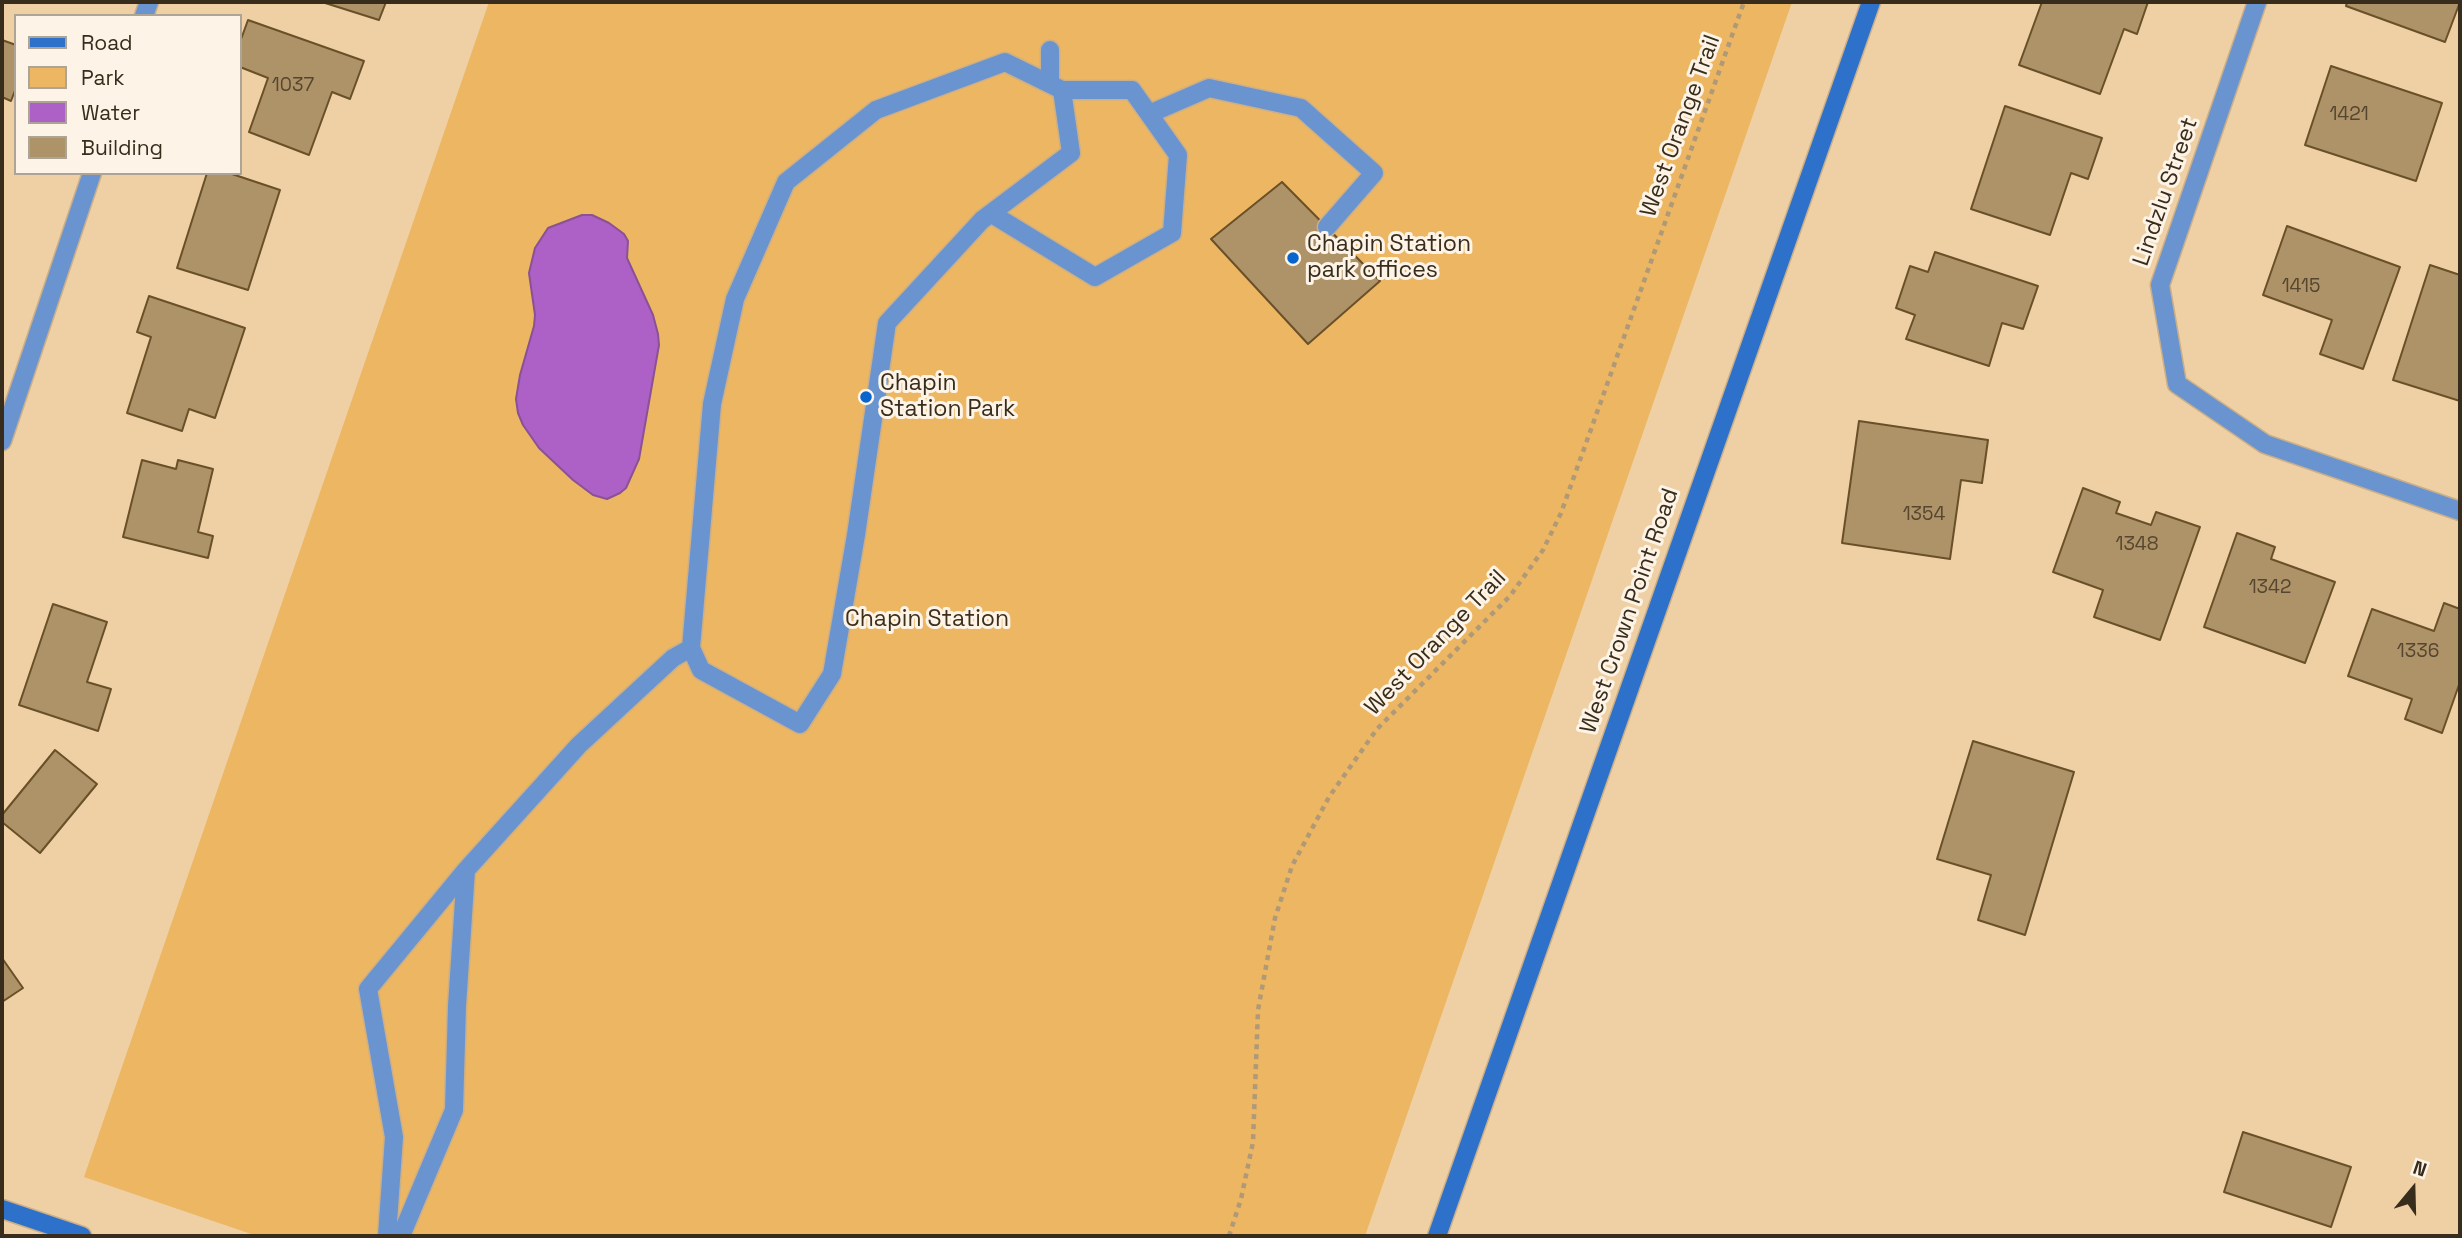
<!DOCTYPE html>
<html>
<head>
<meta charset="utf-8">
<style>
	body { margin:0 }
	#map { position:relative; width:2462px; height:1238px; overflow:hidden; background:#eed0a4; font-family:"Space Grotesk",sans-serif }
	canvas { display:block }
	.frame { position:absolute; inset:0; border:4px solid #382d1c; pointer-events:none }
	.legend { position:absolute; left:14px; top:14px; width:228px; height:161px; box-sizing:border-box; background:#fdf4e7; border:2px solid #aea496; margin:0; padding:9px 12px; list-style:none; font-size:21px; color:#382d1c }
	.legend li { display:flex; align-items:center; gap:14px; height:35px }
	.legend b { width:35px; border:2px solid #aea496 }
	.north { position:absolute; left:2378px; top:1154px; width:70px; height:70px; -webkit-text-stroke:5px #fdf4e7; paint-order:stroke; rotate:19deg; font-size:19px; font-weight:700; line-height:28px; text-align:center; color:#382d1c }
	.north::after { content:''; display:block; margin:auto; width:24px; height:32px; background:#382d1c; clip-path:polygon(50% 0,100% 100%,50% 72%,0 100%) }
</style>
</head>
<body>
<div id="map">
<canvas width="2462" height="1238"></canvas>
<div class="frame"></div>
<ul class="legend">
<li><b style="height:9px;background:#2e71ca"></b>Road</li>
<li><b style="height:19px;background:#ecb663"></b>Park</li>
<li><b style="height:19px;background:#ad61c7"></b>Water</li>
<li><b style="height:19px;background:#ae9268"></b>Building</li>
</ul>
<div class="north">N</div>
</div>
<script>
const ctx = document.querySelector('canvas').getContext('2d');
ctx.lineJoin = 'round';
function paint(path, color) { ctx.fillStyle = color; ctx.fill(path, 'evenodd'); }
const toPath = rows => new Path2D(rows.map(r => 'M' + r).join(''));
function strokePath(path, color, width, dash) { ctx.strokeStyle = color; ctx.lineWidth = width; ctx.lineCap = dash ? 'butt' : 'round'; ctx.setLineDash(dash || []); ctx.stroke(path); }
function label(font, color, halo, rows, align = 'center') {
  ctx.font = font + ' "Space Grotesk",sans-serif'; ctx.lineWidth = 6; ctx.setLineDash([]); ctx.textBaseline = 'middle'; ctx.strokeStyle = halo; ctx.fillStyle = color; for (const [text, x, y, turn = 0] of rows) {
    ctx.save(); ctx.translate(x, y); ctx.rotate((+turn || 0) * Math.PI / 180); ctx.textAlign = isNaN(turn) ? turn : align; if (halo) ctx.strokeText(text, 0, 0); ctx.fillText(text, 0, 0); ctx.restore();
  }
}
const green = toPath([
	[489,2,1792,2,1365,1236,257,1236,84,1177]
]);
const water = toPath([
	[582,215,592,215,609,223,624,234,628,241,627,258,653,315,658,334,659,345,639,459,626,488,620,493,607,499,593,495,573,480,539,448,523,425,518,413,516,399,520,375,534,326,535,315,529,273,535,248,548,228,582,215]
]);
const building = toPath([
	[322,2,386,2,379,20,322,2],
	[2042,2,2148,2,2137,34,2124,29,2100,94,2019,65,2042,2],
	[2347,2,2460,2,2445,42,2346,6,2347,2],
	[248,20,364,61,350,99,332,92,309,155,249,132,268,78,240,67,240,42,248,20],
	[2,40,16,45,16,88,11,101,2,97,2,40],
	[2331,66,2442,103,2416,181,2305,145,2331,66],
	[2005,106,2102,138,2088,179,2071,173,2050,235,1971,209,2005,106],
	[207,173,229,173,280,190,248,290,177,268,207,173],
	[1282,182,1380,281,1308,344,1211,239,1282,182],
	[2287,226,2400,267,2363,369,2320,354,2332,320,2263,295,2287,226],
	[1935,252,2038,286,2023,329,2002,323,1989,366,1906,339,1915,315,1896,308,1910,266,1928,272,1935,252],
	[2430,265,2460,275,2460,401,2393,380,2430,265],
	[149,296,245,328,215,418,189,409,182,431,127,413,151,337,137,332,149,296],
	[1859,421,1988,440,1982,483,1961,480,1950,559,1842,543,1859,421],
	[142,460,176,469,178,460,213,469,198,532,213,536,208,558,123,537,142,460],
	[2083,488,2120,502,2116,513,2151,525,2156,512,2200,527,2160,640,2094,617,2103,590,2053,572,2083,488],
	[2237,533,2275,547,2271,559,2335,582,2305,663,2204,627,2237,533],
	[2444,603,2460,609,2460,682,2442,733,2405,719,2412,699,2348,676,2372,609,2434,631,2444,603],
	[53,604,107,622,87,682,111,689,98,731,19,705,53,604],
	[1973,741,2074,772,2025,935,1978,920,1991,875,1937,859,1973,741],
	[55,750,97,784,40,853,2,822,2,815,55,750],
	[2,958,23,988,2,1002,2,958],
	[2243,1132,2351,1167,2331,1227,2224,1192,2243,1132]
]);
const path = toPath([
	[1229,1236,1241,1199,1253,1142,1258,1010,1275,918,1292,866,1329,797,1377,729,1510,596,1543,550,1561,513,1744,2]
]);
const lane = toPath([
	[1050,50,1050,84],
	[1149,114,1209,88,1301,108,1374,173,1327,227],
	[992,214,1095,277,1172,233,1178,155,1132,90,1062,90],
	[387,1236,394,1137,368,989,466,870,579,745,673,658,691,648,701,670,800,724,832,674,856,535,887,323,982,220,1071,153,1062,90,1005,62,876,110,786,182,735,299,712,404,691,648],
	[401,1236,454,1110,457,1006,466,870]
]);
const street = toPath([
	[2257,2,2160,285,2177,384,2265,444,2460,511],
	[144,16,149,2],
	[2,441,92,173]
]);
const secondary = toPath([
	[2,1209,82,1236],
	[1437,1236,1871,2]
]);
const markers = [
	[1293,258,7,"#0965ce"],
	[866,397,7,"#0965ce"]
];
const numberNames = [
	["1037",293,86],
	["1421",2349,115],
	["1415",2301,287],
	["1354",1924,515],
	["1348",2137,545],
	["1342",2270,588],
	["1336",2418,652]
];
const streetNames = [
	["West Orange Trail",1681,126,-70],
	["Lindzlu Street",2166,192,-71],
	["West Crown Point Road",1630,611,-71],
	["West Orange Trail",1436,643,-46]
];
const poiNames = [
	["Chapin Station",1307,245],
	["park offices",1307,271],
	["Chapin",880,384],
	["Station Park",880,410]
];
const parkNames = [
	["Chapin Station",927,620]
];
paint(green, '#ecb663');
paint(water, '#ad61c7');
strokePath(water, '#8a5194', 2);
paint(building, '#ae9268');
strokePath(building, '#6a5028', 2);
strokePath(lane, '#caaf89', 21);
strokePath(street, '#caaf89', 21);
strokePath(secondary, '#caaf89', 21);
strokePath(path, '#b09976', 4.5, [5, 5]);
strokePath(lane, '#6994d0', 18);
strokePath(street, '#6994d0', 18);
strokePath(secondary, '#2e71ca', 18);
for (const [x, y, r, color] of markers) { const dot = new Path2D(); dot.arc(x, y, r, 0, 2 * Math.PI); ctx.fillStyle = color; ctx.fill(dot); strokePath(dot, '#fdf4e7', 2.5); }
label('19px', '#56462f', null, numberNames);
label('23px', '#382d1c', '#fdf4e7', streetNames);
label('23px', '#382d1c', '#fdf4e7', poiNames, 'left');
label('23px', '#3d2f1a', '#fdf4e7', parkNames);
</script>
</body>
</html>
